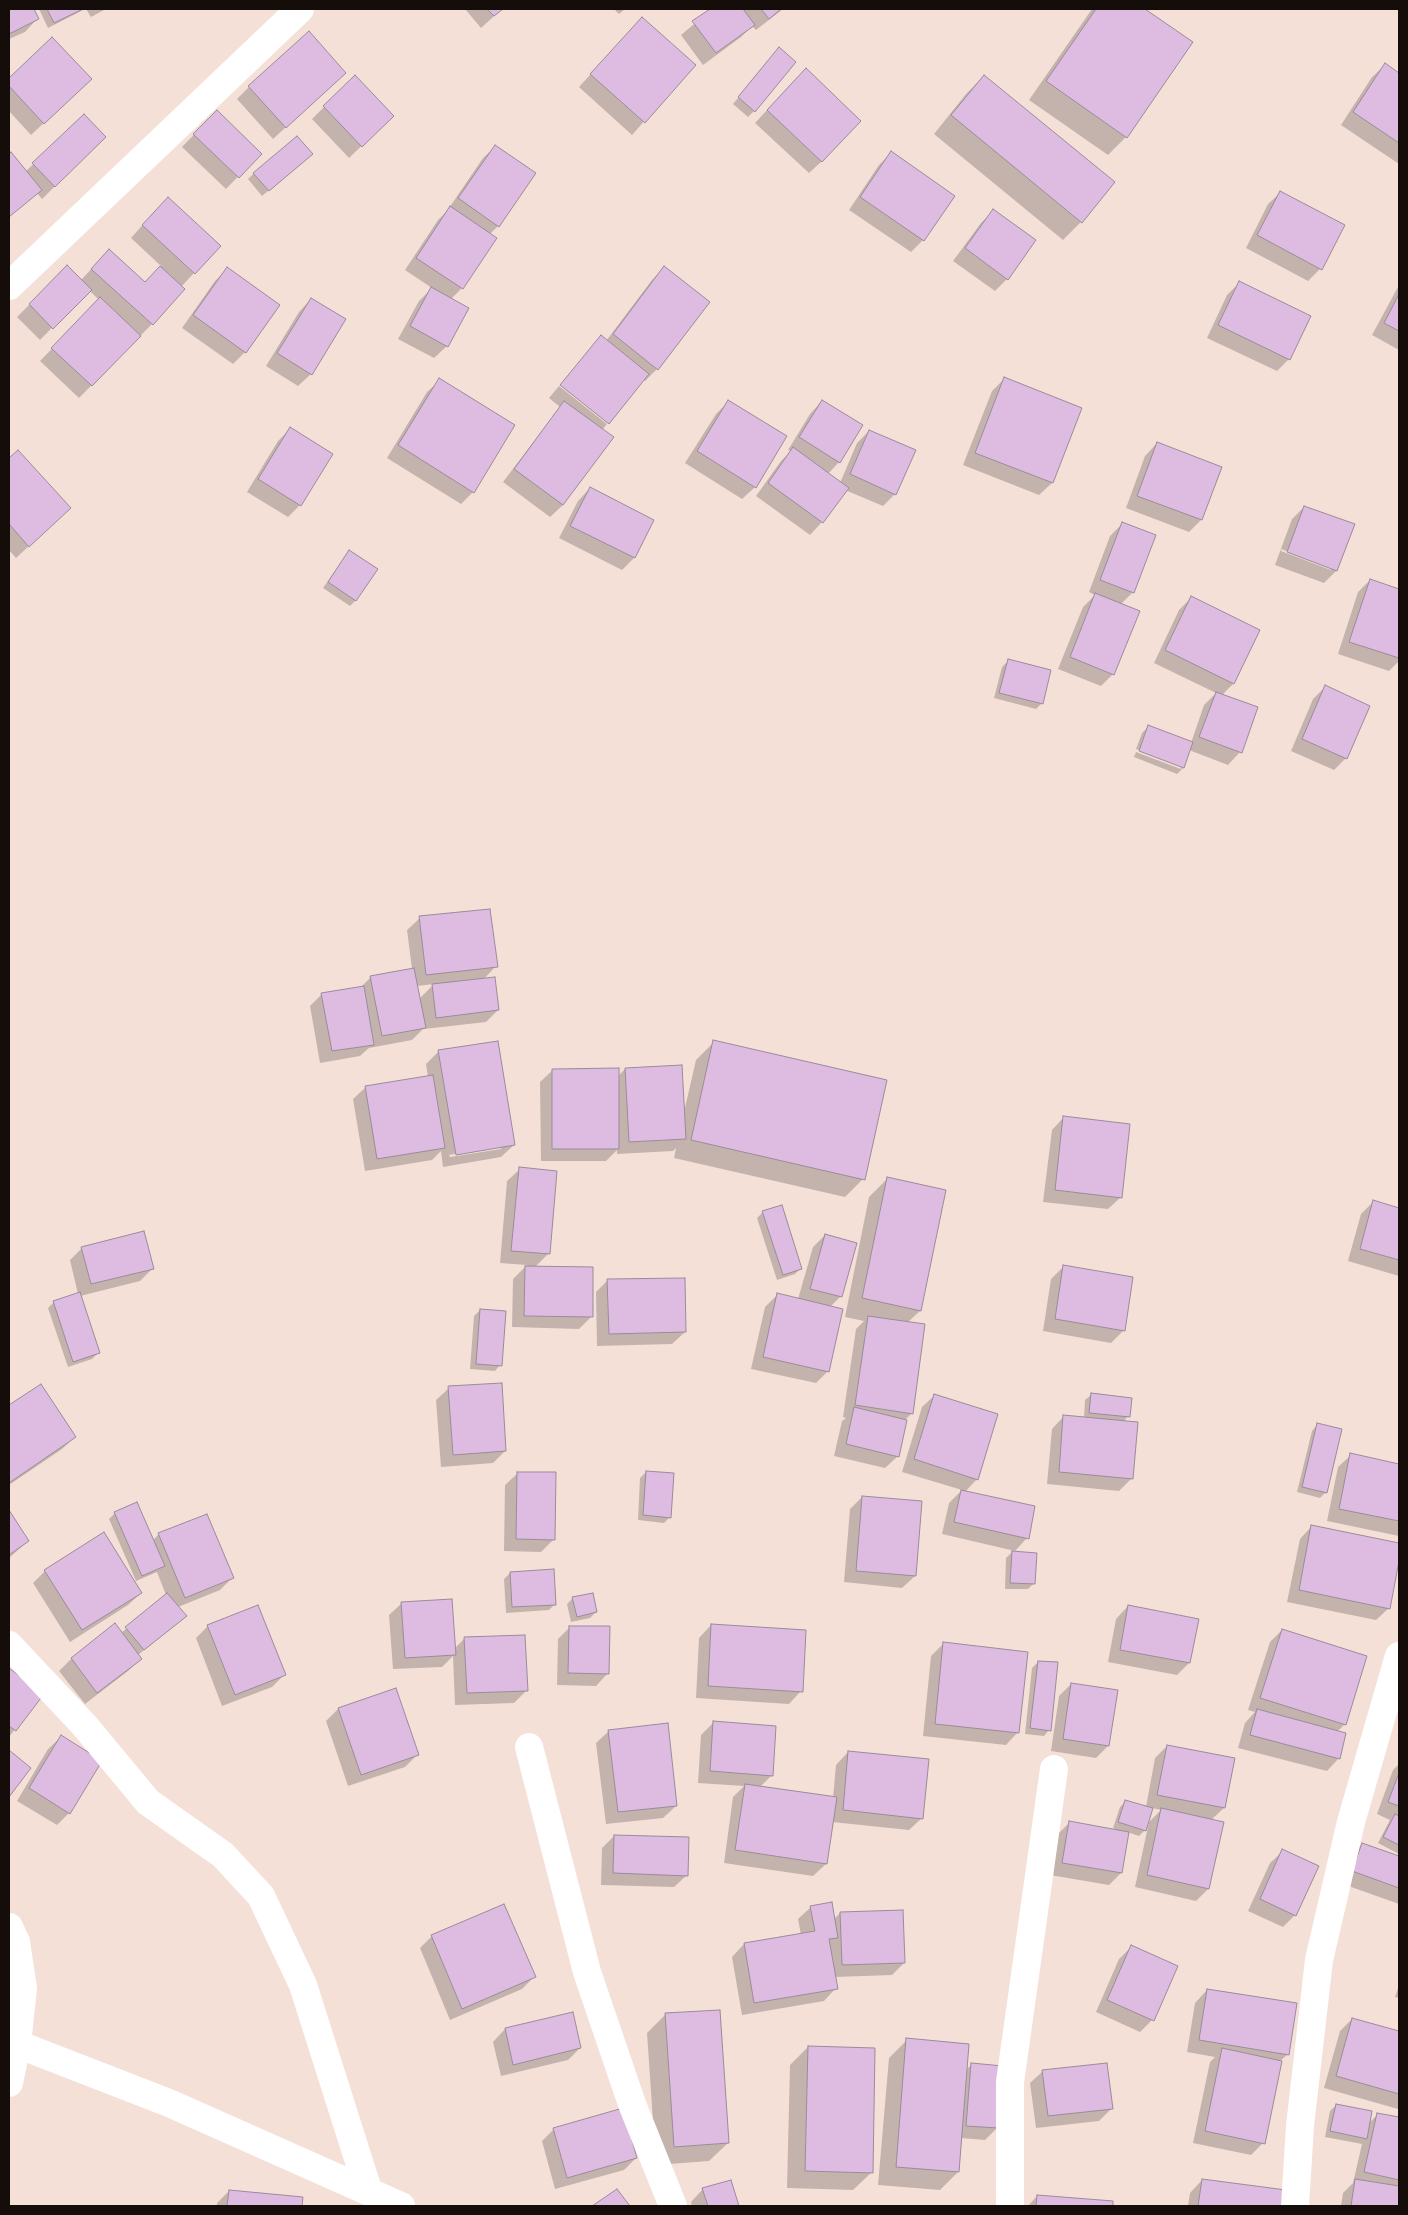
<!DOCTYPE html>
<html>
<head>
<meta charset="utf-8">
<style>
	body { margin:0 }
	#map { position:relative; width:1408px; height:2215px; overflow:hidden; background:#f5e0d7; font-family:Inter,sans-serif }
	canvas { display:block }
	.frame { position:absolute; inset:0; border:10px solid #140d0a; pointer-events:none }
</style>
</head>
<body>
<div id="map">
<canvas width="1408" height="2215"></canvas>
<div class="frame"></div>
</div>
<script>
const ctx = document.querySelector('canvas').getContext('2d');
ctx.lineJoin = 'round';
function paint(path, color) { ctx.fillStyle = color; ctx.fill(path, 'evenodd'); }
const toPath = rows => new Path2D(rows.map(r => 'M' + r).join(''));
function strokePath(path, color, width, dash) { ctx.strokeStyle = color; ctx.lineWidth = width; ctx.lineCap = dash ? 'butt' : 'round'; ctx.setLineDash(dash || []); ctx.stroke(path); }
const shadow = toPath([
	[9,9,32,9,37,19,25,32,9,39],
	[39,9,85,9,48,28],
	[86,9,106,9,91,17],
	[465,9,502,9,481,28],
	[614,9,625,9,619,14],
	[712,9,783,9,756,30,752,26,741,37,703,65,681,35],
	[1092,9,1143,9,1191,43,1126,137,1108,155,1029,100],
	[630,31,694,65,632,135,579,87],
	[52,39,78,91,31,135,9,111,9,79],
	[773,55,754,111,748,117,733,104],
	[1385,65,1399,74,1399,164,1341,125,1372,77],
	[984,76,1081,222,1063,240,934,134,966,94],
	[793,82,822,161,809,173,755,123],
	[332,85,273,139,237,99,249,87],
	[324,107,392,116,349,158,312,119],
	[217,111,260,154,226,189,182,147],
	[84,115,105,137,42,199,37,193,9,217,9,156,11,154,25,172],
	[496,146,498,226,490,234,462,288,451,299,447,346,434,358,398,339,419,301,432,288,405,270,438,220,447,211,483,158],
	[891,153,923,240,911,252,849,210,879,165],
	[305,160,262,196,248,179,254,173],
	[1281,192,1320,269,1308,281,1246,248,1268,204],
	[155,211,194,273,181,287,184,289,152,324,79,398,40,361,99,300,89,290,40,340,17,317,67,267,81,280,97,263,144,283,161,266,131,238],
	[993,211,1007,279,995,291,953,261,981,223],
	[664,268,657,369,645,381,643,380,608,423,561,384,601,337,606,341,652,280],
	[227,269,245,352,233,364,182,328,215,281],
	[1239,283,1289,359,1277,371,1207,338,1227,295],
	[1399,285,1399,350,1372,335],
	[311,299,311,374,298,386,266,366,299,312],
	[1005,378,1081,408,1052,483,1039,495,963,465,992,391],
	[440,380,473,492,461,504,387,458,427,392],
	[559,386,607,424,602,430,563,505,550,517,503,482,560,407,549,398],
	[822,401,839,462,828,474,840,483,857,443,869,431,895,494,883,506,845,490,822,522,810,535,756,496,781,461,791,451,788,450,810,414],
	[728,402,755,487,742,499,685,463,716,414],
	[290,429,300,505,288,517,247,492,278,441],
	[1157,443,1201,520,1189,532,1126,508,1145,456],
	[18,452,70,508,16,558,9,550,9,460],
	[590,488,652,520,634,558,622,570,559,538,578,501],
	[1304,507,1336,571,1324,583,1275,565,1292,519],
	[1281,549,1331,568,1331,570,1281,551],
	[1122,524,1133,592,1120,605,1113,674,1101,686,1058,669,1083,607,1095,595,1089,592,1110,536],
	[349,551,356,600,350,606,323,588],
	[1370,580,1399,590,1399,661,1389,671,1338,654,1358,592],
	[1191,598,1258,630,1233,684,1222,695,1256,708,1240,752,1228,765,1189,750,1183,768,1177,774,1134,757,1136,752,1181,769,1181,766,1136,749,1142,733,1148,727,1191,743,1204,705,1216,693,1154,663,1179,610],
	[1008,661,1042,703,1036,709,994,698,1002,667],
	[1325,687,1346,758,1334,770,1291,751,1313,699],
	[420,918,496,966,483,980,498,1010,486,1022,424,1029,424,1028,412,1040,369,1048,360,1056,320,1063,310,1006,322,994,360,988,371,977,412,969,407,930],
	[434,984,419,999,417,986],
	[496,1042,514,1145,501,1157,443,1167,441,1151,432,1160,365,1171,353,1099,366,1087,428,1077,426,1064,438,1052],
	[501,1146,501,1149,450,1157,449,1155],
	[714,1042,863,1179,845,1197,674,1158,676,1148,673,1151,617,1154,617,1150,606,1161,541,1161,540,1082,553,1070,618,1076,625,1069,684,1112,696,1060],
	[1064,1117,1121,1197,1108,1209,1043,1202,1052,1130],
	[520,1169,549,1253,535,1267,591,1317,579,1329,512,1327,513,1279,527,1265,500,1263,507,1181],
	[888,1178,920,1311,908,1322,912,1413,904,1421,898,1456,885,1468,834,1456,842,1421,846,1418,843,1417,856,1329,864,1321,845,1317,869,1197],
	[1373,1202,1399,1209,1399,1276,1348,1261,1361,1214],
	[763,1212,801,1268,795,1274,777,1280,757,1218],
	[825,1235,855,1244,840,1297,830,1307,828,1371,816,1383,751,1369,765,1307,778,1294,798,1299,813,1247],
	[82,1248,152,1269,140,1281,80,1296,98,1353,92,1359,68,1367,48,1308,54,1302,78,1294,70,1260],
	[1064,1266,1132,1278,1123,1331,1111,1343,1043,1331,1051,1279],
	[608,1280,685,1332,672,1344,597,1346,596,1292],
	[480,1310,500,1365,495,1371,470,1369,474,1316],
	[40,1386,75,1437,62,1449,9,1485,9,1407],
	[449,1388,505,1451,493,1463,441,1467,436,1400],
	[935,1395,977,1479,965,1492,1027,1538,1015,1551,942,1534,949,1503,962,1490,902,1472,922,1407],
	[1091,1395,1128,1416,1123,1422,1132,1478,1119,1491,1047,1484,1052,1429,1064,1416,1084,1418,1085,1400],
	[1317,1425,1326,1492,1320,1498,1297,1492,1312,1431],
	[1351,1455,1399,1465,1399,1536,1327,1521,1338,1467],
	[646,1472,670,1517,664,1523,638,1520,640,1478],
	[518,1473,553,1540,541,1552,504,1551,505,1485],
	[862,1497,915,1576,902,1588,844,1582,850,1509],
	[9,1512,28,1541,9,1558],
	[115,1513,153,1540,158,1535,206,1515,232,1578,220,1590,178,1607,179,1622,138,1655,141,1659,128,1671,85,1704,59,1671,71,1659,115,1625,121,1633,166,1595,157,1572,136,1581,109,1519],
	[1312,1526,1399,1544,1399,1554,1389,1608,1376,1620,1287,1602,1300,1539],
	[1012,1552,1034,1583,1028,1589,1005,1589,1006,1558],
	[45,1571,141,1593,128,1605,70,1642,33,1583],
	[510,1573,555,1604,549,1610,506,1613,504,1579],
	[573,1598,596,1612,590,1618,571,1622,567,1604],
	[402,1603,454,1649,465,1638,526,1691,514,1703,455,1705,453,1656,442,1667,393,1669,389,1615],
	[1128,1606,1189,1663,1177,1675,1108,1662,1116,1619],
	[711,1625,801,1691,789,1704,696,1698,699,1638],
	[208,1626,284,1675,272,1687,222,1706,196,1638],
	[570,1627,608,1673,596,1686,557,1685,558,1639],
	[1282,1630,1345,1724,1337,1732,1339,1758,1327,1771,1238,1748,1245,1723,1255,1712,1248,1710,1270,1642],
	[943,1644,1018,1732,1006,1745,923,1736,931,1656],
	[1038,1662,1049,1730,1044,1736,1025,1734,1032,1668],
	[9,1670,42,1694,9,1737],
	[1071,1684,1108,1746,1096,1758,1051,1751,1059,1696],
	[338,1709,417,1755,405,1767,348,1786,326,1721],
	[714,1722,772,1775,760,1787,833,1798,836,1765,848,1752,922,1818,909,1830,832,1822,826,1864,813,1876,724,1863,733,1797,744,1786,698,1783,701,1735],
	[609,1731,676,1806,663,1818,606,1824,596,1743],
	[61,1737,69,1813,57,1825,17,1801,48,1749],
	[1167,1746,1224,1808,1211,1820,1223,1823,1208,1889,1196,1901,1135,1887,1149,1822,1161,1810,1152,1808,1145,1830,1139,1836,1127,1832,1121,1873,1109,1885,1050,1875,1057,1835,1069,1823,1119,1831,1113,1828,1120,1807,1126,1801,1146,1807,1155,1758],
	[1399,1764,1399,1854,1378,1843,1390,1820,1377,1814,1393,1770],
	[614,1836,687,1875,674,1887,601,1885,602,1848],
	[1362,1844,1399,1857,1399,1904,1340,1883,1350,1857],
	[1283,1851,1295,1915,1283,1927,1248,1911,1270,1863],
	[811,1907,833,1920,840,1913,904,1963,892,1975,835,1977,836,1988,824,2001,742,2015,732,1957,744,1944,801,1935,798,1919],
	[432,1936,534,1977,522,1989,450,2020,420,1948],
	[1132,1946,1152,2020,1140,2032,1096,2012,1119,1959],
	[1399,1985,1399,1998,1395,1997],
	[1207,1990,1288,2054,1280,2061,1263,2143,1251,2155,1193,2143,1210,2062,1215,2057,1187,2052,1195,2003],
	[572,2013,580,2048,568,2060,501,2076,493,2042,505,2029],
	[666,2014,728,2143,709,2161,656,2165,647,2033],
	[1352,2019,1399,2032,1398,2109,1324,2088,1340,2031],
	[907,2040,966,2070,972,2064,997,2128,985,2140,961,2138,958,2172,940,2190,878,2185,889,2058],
	[808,2047,872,2172,853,2190,787,2188,790,2065],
	[1043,2071,1111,2109,1099,2121,1036,2128,1030,2083],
	[1336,2105,1369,2123,1378,2114,1399,2119,1399,2206,1341,2206,1343,2193,1353,2183,1362,2144,1325,2137,1330,2111],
	[554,2129,636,2158,624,2170,555,2189,542,2141],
	[1202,2180,1283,2206,1188,2206,1190,2193],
	[730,2182,737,2206,692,2206,691,2202,703,2189],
	[229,2191,301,2198,301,2206,217,2206,217,2203],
	[1037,2196,1112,2202,1111,2206,1028,2206],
	[308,2205,322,2206,306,2206]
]);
const building = toPath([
	[9,9,34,9,39,19,9,34,9,9],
	[47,9,83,9,54,23,47,9],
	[487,9,503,9,494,16,487,9],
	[710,9,743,9,755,25,716,53,692,21,710,9],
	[761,9,781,9,769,19,761,9],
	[1096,9,1145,9,1193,42,1127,138,1046,81,1096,9],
	[642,17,696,65,645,123,590,74,642,17],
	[309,31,346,73,286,128,248,86,309,31],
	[52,37,92,79,44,124,9,86,9,78,52,37],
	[779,47,796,62,755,112,738,97,779,47],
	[1385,63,1399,73,1399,143,1353,112,1385,63],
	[806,68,861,121,822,162,767,110,806,68],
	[355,75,394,116,362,147,323,106,355,75],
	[984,75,1115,182,1082,223,951,115,984,75],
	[217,110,262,154,239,178,193,134,217,110],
	[84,114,106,137,55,187,32,163,84,114],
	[297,136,313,154,269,191,253,173,297,136],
	[495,145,536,173,499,227,458,198,495,145],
	[891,151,955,196,924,241,860,197,891,151],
	[11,152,42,190,9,217,9,154,11,152],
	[1280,191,1345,225,1322,270,1257,235,1280,191],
	[168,197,221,246,195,274,142,225,168,197],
	[450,206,497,238,463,289,416,258,450,206],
	[993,209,1036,240,1008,280,965,248,993,209],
	[109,249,145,282,160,266,185,289,153,325,91,269,109,249],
	[67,265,92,290,53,329,29,304,67,265],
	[664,266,710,302,658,370,613,334,664,266],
	[227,267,280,305,246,353,193,315,227,267],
	[1239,281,1311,316,1290,360,1218,325,1239,281],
	[431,287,469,308,448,347,410,326,431,287],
	[1399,294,1399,331,1384,323,1399,294],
	[100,297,141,336,92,386,51,348,100,297],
	[311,298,346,319,312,375,277,353,311,298],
	[601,335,649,374,609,424,560,385,601,335],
	[1004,377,1082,408,1053,483,975,453,1004,377],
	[439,378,515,425,474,493,398,445,439,378],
	[728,400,787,436,756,488,697,451,728,400],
	[822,400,863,425,840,463,799,437,822,400],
	[564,401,614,437,563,505,514,469,564,401],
	[290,427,333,454,301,506,258,479,290,427],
	[869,430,916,450,896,495,850,474,869,430],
	[1157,442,1222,467,1202,520,1137,496,1157,442],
	[793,447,849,488,823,523,768,483,793,447],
	[18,450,71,508,29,547,9,524,9,458,18,450],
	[590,487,654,520,635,558,570,526,590,487],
	[1304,506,1355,524,1337,571,1287,552,1304,506],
	[1122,522,1156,535,1134,593,1100,580,1122,522],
	[349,550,378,569,356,601,328,582,349,550],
	[1370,579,1399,589,1399,658,1349,642,1370,579],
	[1095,593,1140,611,1114,675,1070,657,1095,593],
	[1191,596,1260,630,1234,684,1165,650,1191,596],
	[1008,659,1051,670,1043,704,999,693,1008,659],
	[1325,685,1370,706,1347,759,1302,739,1325,685],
	[1216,692,1258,707,1242,753,1199,737,1216,692],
	[1148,725,1193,742,1184,768,1139,751,1148,725],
	[490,909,498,967,426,975,419,916,490,909],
	[414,968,426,1028,382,1036,370,976,414,968],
	[495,977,499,1010,436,1018,432,984,495,977],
	[364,986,374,1045,332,1051,321,993,364,986],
	[713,1040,887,1080,865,1180,691,1140,713,1040],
	[498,1041,515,1145,456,1155,438,1050,498,1041],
	[682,1065,686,1139,629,1142,625,1068,682,1065],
	[619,1068,619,1149,552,1149,552,1069,619,1068],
	[433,1075,445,1148,377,1159,365,1086,433,1075],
	[1063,1116,1130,1124,1122,1198,1055,1190,1063,1116],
	[519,1167,557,1171,550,1254,511,1251,519,1167],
	[887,1177,946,1190,921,1311,862,1298,887,1177],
	[1373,1200,1399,1208,1399,1260,1360,1249,1373,1200],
	[782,1205,802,1269,783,1275,762,1211,782,1205],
	[144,1231,154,1269,91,1284,81,1247,144,1231],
	[825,1234,857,1243,842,1297,810,1289,825,1234],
	[1063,1265,1133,1277,1125,1331,1055,1319,1063,1265],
	[525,1266,593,1267,593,1317,524,1316,525,1266],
	[685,1278,686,1332,609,1334,607,1279,685,1278],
	[80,1292,100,1353,73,1362,53,1301,80,1292],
	[777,1293,843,1309,829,1372,763,1357,777,1293],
	[480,1309,506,1311,502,1366,476,1364,480,1309],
	[868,1316,925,1324,913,1414,855,1405,868,1316],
	[502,1383,506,1451,453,1455,448,1386,502,1383],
	[41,1384,76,1437,9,1483,9,1405,41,1384],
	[1091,1393,1132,1398,1130,1417,1089,1413,1091,1393],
	[934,1394,998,1414,978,1480,914,1459,934,1394],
	[854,1407,907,1420,899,1457,846,1444,854,1407],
	[1063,1415,1138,1422,1133,1479,1059,1472,1063,1415],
	[1317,1423,1342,1429,1327,1493,1302,1487,1317,1423],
	[1350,1453,1399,1464,1399,1521,1339,1509,1350,1453],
	[646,1471,674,1473,671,1518,643,1515,646,1471],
	[517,1472,556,1472,555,1540,516,1539,517,1472],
	[961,1490,1035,1506,1029,1539,954,1522,961,1490],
	[862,1496,922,1501,916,1576,856,1571,862,1496],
	[137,1502,165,1566,142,1576,114,1512,137,1502],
	[9,1510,29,1541,9,1555,9,1510],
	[207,1514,234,1578,185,1598,158,1533,207,1514],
	[1311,1525,1399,1543,1399,1561,1390,1609,1299,1590,1311,1525],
	[104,1532,142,1593,82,1630,44,1570,104,1532],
	[1012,1551,1037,1553,1035,1584,1010,1583,1012,1551],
	[554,1569,556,1605,512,1607,510,1572,554,1569],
	[167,1593,187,1616,144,1650,125,1627,167,1593],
	[593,1593,597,1612,577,1617,572,1597,593,1593],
	[452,1599,456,1655,405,1658,401,1602,452,1599],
	[258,1605,286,1675,235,1695,207,1625,258,1605],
	[1128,1605,1199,1619,1190,1663,1120,1650,1128,1605],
	[115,1623,142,1659,97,1693,71,1658,115,1623],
	[711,1624,806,1630,803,1692,708,1686,711,1624],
	[569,1626,610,1626,609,1674,568,1673,569,1626],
	[1282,1629,1367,1656,1346,1725,1260,1698,1282,1629],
	[525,1635,528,1691,467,1693,464,1637,525,1635],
	[943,1642,1028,1652,1019,1733,935,1724,943,1642],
	[1038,1661,1058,1662,1051,1731,1030,1728,1038,1661],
	[9,1668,44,1694,16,1731,9,1726,9,1668],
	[1071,1683,1118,1690,1109,1746,1063,1739,1071,1683],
	[396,1688,419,1755,361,1775,338,1708,396,1688],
	[1257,1709,1346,1733,1340,1759,1250,1735,1257,1709],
	[713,1721,776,1726,773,1776,710,1771,713,1721],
	[668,1723,677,1806,618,1812,608,1730,668,1723],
	[61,1735,102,1761,70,1814,29,1788,61,1735],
	[1167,1745,1235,1758,1225,1808,1157,1795,1167,1745],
	[9,1750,31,1768,9,1797,9,1750],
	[848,1751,929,1759,923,1819,843,1810,848,1751],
	[1399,1773,1399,1806,1388,1802,1399,1773],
	[745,1784,837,1797,827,1864,735,1850,745,1784],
	[1125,1800,1153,1808,1146,1831,1118,1822,1125,1800],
	[1161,1808,1224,1822,1209,1889,1147,1875,1161,1808],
	[1395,1814,1399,1816,1399,1845,1383,1837,1395,1814],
	[1069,1821,1129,1832,1122,1873,1062,1863,1069,1821],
	[614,1835,689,1837,688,1876,613,1873,614,1835],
	[1362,1843,1399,1856,1399,1888,1352,1871,1362,1843],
	[1282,1849,1319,1866,1296,1916,1260,1899,1282,1849],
	[832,1902,838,1938,829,1939,838,1989,754,2003,744,1943,815,1931,810,1906,832,1902],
	[504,1904,536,1977,462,2009,431,1935,504,1904],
	[903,1910,905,1963,842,1965,840,1912,903,1910],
	[1131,1945,1178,1966,1154,2021,1107,2000,1131,1945],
	[1207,1989,1297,2003,1289,2055,1199,2040,1207,1989],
	[720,2010,729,2143,674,2147,665,2013,720,2010],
	[573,2012,581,2048,513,2065,505,2028,573,2012],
	[1352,2018,1399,2031,1399,2094,1336,2076,1352,2018],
	[906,2038,969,2044,959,2172,896,2167,906,2038],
	[808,2046,875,2048,873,2173,805,2171,808,2046],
	[1222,2048,1282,2061,1265,2144,1205,2131,1222,2048],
	[971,2063,1003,2066,998,2128,966,2126,971,2063],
	[1107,2063,1113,2109,1048,2116,1042,2070,1107,2063],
	[1336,2104,1372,2111,1367,2139,1330,2131,1336,2104],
	[623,2108,637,2158,567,2178,553,2128,623,2108],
	[1377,2113,1399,2117,1399,2180,1364,2172,1377,2113],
	[1202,2179,1286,2190,1284,2206,1198,2206,1202,2179],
	[1355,2179,1399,2186,1399,2206,1351,2206,1355,2179],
	[731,2180,739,2206,708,2206,702,2188,731,2180],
	[617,2189,630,2206,592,2206,617,2189],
	[229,2190,303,2197,302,2206,227,2206,229,2190],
	[1037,2195,1113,2201,1113,2206,1036,2206,1037,2195]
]);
const minor = toPath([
	[9,286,300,9],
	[9,1645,85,1726,148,1802,223,1855,261,1896,303,1985,368,2190],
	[529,1747,587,1972,632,2104,673,2206],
	[9,1927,16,1942,23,1988,17,2044,169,2103,401,2206],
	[9,2083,17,2044],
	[1010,2206,1010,2082,1054,1769],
	[1295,2206,1300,2126,1319,1960,1351,1822,1399,1656]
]);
paint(shadow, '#0003');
paint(building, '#debce1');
strokePath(building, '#988b9a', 1);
strokePath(minor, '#fff', 28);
</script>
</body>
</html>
